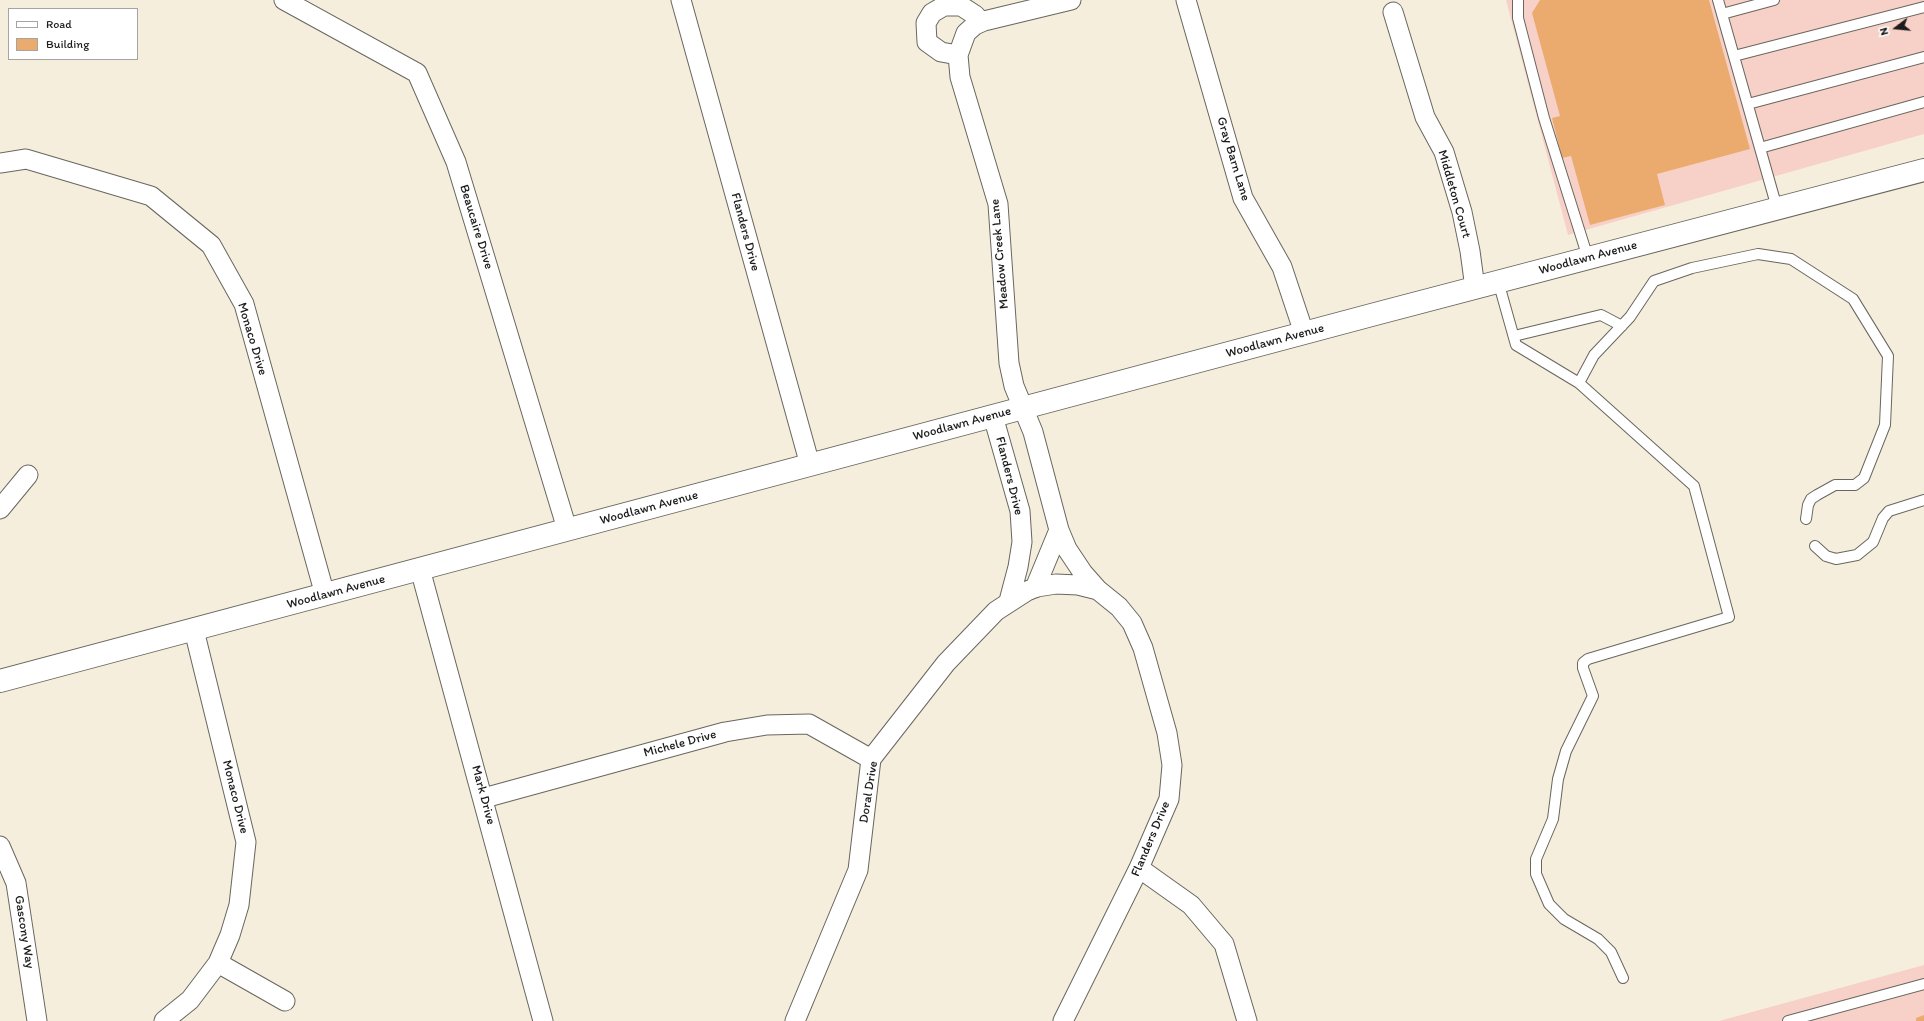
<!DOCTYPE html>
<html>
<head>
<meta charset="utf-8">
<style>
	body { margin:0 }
	#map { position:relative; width:1924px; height:1021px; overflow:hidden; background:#f6eedc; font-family:Itim,sans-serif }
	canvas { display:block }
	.legend { position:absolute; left:8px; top:8px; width:130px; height:52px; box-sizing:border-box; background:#fff; border:1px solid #a4a4a4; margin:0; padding:5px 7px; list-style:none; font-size:12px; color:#1c1c1c }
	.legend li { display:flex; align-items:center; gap:8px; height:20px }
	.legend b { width:20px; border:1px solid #a4a4a4 }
	.north { position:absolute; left:1876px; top:8px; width:40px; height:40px; -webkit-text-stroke:3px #fff; paint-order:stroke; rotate:254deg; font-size:11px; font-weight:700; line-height:16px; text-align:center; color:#1c1c1c }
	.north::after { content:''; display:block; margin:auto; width:14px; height:18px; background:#1c1c1c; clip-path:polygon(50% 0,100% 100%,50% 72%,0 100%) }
</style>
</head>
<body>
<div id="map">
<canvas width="1924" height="1021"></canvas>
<ul class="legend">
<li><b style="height:5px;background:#fff"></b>Road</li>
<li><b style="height:11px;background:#ebab6f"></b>Building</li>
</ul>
<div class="north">N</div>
</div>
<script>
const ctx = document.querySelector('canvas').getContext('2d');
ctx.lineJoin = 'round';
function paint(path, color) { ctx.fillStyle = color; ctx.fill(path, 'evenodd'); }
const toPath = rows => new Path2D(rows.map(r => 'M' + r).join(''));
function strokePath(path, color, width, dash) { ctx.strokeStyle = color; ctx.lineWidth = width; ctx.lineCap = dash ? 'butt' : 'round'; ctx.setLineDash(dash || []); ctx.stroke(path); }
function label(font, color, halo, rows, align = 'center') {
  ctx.font = font + ' Itim,sans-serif'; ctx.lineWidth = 3; ctx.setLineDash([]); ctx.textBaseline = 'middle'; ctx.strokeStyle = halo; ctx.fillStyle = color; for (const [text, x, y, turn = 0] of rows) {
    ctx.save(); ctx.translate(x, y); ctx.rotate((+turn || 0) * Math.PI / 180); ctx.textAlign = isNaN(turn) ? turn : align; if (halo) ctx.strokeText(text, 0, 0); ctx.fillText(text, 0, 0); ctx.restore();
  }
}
const built = toPath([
	[1506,0,1924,0,1924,134,1568,235],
	[1924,965,1924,1021,1719,1021]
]);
const building = toPath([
	[1540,0,1709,0,1750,149,1657,174,1665,205,1590,225,1571,156,1562,158,1552,118,1560,116,1532,13],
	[1924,1015,1924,1021,1916,1021,1916,1018]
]);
const lane = toPath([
	[1518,0,1518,18,1544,118,1588,258],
	[1718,0,1777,208],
	[1722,14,1774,0],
	[1734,56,1924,7],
	[1748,104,1924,57],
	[1760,148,1924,102],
	[1498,281,1516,345,1579,383,1594,355,1630,317,1654,281,1692,268,1758,254,1791,259,1853,299,1888,356,1885,425,1864,478,1855,485,1835,485,1817,495,1811,499,1808,505,1806,519],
	[1514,336,1601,315,1622,326],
	[1579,383,1694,486,1729,617,1588,659,1583,663,1583,668,1593,696,1566,751,1558,779,1553,819,1536,859,1536,874,1549,904,1564,919,1598,939,1611,952,1623,978],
	[1815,546,1826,556,1836,559,1857,555,1873,542,1883,518,1889,511,1924,500],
	[1788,1021,1924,984]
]);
const street = toPath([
	[284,0,417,73,456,162,567,529],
	[681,0,810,465],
	[1071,0,984,21,975,25,966,33,958,55,960,77,998,204,1009,363,1014,386,1033,432,1059,530,1067,549,1083,573,1098,590],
	[1186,0,1243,198,1282,267,1304,333],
	[1393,12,1425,117,1444,152,1462,212,1470,251,1475,288],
	[958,55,941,52,927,42,926,23,932,13,944,6,961,6,975,15,981,22],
	[0,163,26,159,151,196,211,245,244,304,325,595],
	[993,416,1020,511,1022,542,1018,567,1009,601],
	[0,509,28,475],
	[420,569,543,1021],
	[1035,588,1059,530],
	[484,798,725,732,767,725,809,724,871,759],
	[0,846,16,883,37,1021],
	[1139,868,1191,905,1224,944,1247,1021],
	[218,963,285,1001],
	[164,1021,190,1000,218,963,230,935,239,905,246,842,194,630],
	[795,1021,858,870,871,759,946,663,996,611,1027,591,1037,587,1056,584,1078,585,1098,590,1119,607,1132,623,1143,648,1167,733,1172,765,1169,799,1139,868,1063,1021]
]);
const secondary = toPath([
	[0,681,1379,313,1924,170]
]);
const streetNames = [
	["Gray Barn Lane",1233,159,73],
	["Middleton Court",1454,194,74],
	["Beaucaire Drive",476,227,73],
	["Flanders Drive",745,232,75],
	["Meadow Creek Lane",1000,254,-95],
	["Woodlawn Avenue",1588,258,-15],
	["Monaco Drive",252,339,73],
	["Woodlawn Avenue",1275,341,-15],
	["Woodlawn Avenue",962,424,-15],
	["Flanders Drive",1009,476,76],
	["Woodlawn Avenue",649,508,-15],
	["Woodlawn Avenue",336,592,-15],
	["Michele Drive",680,744,-15],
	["Doral Drive",869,792,-81],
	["Mark Drive",483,795,75],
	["Monaco Drive",235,797,76],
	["Flanders Drive",1151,839,-67],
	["Gascony Way",24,932,81]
];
paint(built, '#f7d1c8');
paint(building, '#ebab6f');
strokePath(lane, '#68665f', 12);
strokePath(street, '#68665f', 21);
strokePath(secondary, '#68665f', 24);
strokePath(lane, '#fff', 10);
strokePath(street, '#fff', 19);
strokePath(secondary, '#fff', 22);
label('13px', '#1c1c1c', '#fff', streetNames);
</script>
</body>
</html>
